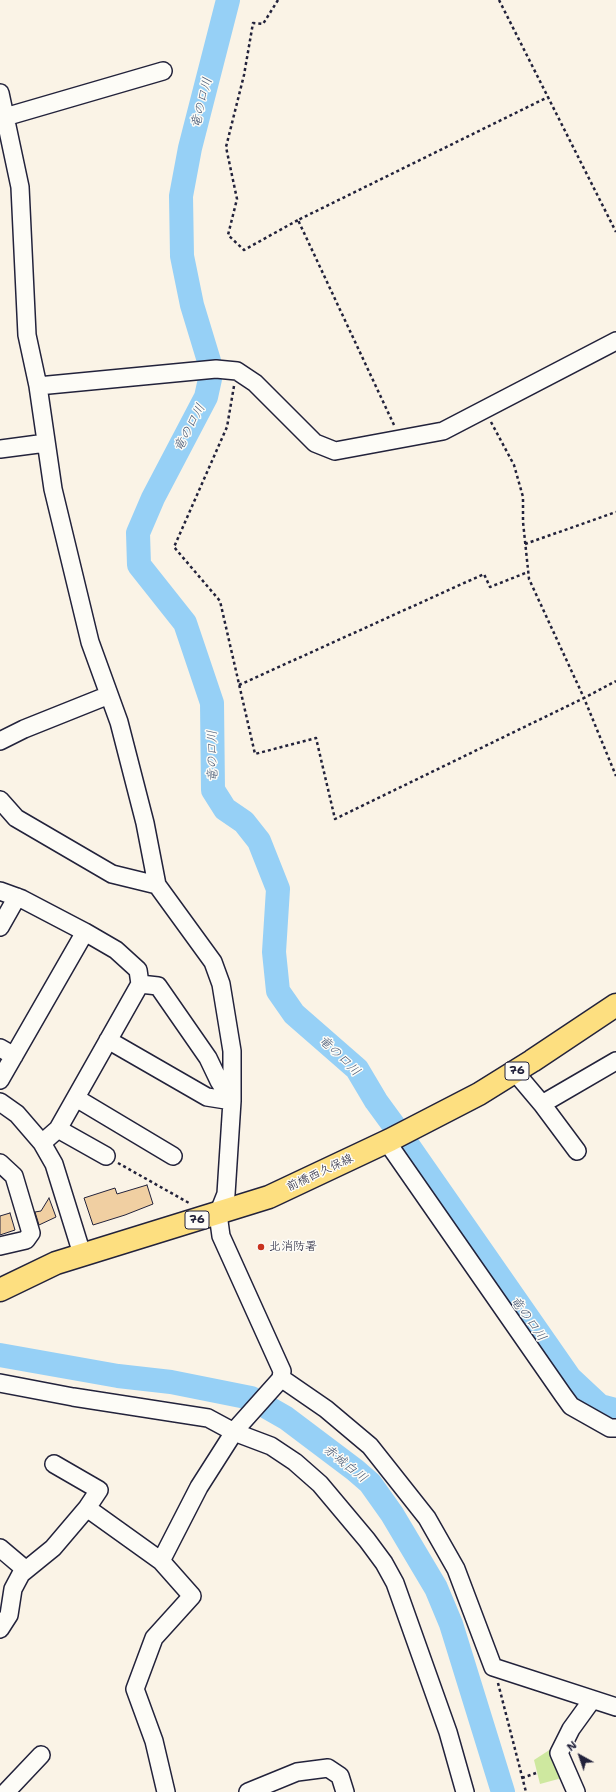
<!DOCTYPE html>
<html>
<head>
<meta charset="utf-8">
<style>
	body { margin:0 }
	#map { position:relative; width:616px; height:1792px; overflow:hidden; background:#faf3e6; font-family:"Shantell Sans",sans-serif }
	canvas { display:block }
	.north { position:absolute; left:560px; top:1736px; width:40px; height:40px; -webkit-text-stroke:3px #fdfcf7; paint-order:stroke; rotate:320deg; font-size:11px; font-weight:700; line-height:16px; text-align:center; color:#22223b }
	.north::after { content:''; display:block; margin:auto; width:14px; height:18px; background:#22223b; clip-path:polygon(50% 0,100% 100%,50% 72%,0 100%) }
</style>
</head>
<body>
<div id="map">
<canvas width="616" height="1792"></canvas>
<div class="north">N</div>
</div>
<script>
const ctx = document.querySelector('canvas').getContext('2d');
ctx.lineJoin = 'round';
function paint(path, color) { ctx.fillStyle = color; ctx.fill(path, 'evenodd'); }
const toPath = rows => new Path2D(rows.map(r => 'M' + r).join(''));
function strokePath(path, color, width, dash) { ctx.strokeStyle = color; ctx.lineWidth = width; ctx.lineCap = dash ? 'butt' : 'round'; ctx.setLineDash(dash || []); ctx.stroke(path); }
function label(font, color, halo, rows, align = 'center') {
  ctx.font = font + ' "Shantell Sans","Klee One",sans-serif'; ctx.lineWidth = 3; ctx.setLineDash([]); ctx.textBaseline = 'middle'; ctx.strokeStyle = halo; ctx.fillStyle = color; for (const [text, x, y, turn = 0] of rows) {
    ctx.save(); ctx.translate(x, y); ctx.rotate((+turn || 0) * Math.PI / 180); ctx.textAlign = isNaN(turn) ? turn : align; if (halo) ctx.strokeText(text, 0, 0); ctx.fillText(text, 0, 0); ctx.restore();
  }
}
const green = toPath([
	[554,1747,562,1778,540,1784,534,1760]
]);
const river = toPath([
	[228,0,190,148,181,196,182,256,192,305,209,361,210,379,206,397,153,498,138,533,139,565,185,623,212,703,213,790,225,809,244,822,259,841,278,889,274,952,278,991,294,1014,357,1069,376,1101,403,1138,570,1378,600,1406,616,1410],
	[0,1355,118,1376,171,1382,251,1398,286,1418,355,1470,370,1483,392,1514,436,1588,451,1624,503,1792]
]);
const building = toPath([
	[147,1185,153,1204,125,1215,93,1225,84,1198,115,1188,117,1194,147,1185],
	[49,1198,56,1217,39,1225,35,1212,41,1211,49,1198],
	[10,1213,15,1230,0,1235,0,1216,10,1213]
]);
const path = toPath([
	[278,0,263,24,253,23,244,75,226,147,237,199,228,235,244,250,298,220],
	[499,0,616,232],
	[234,386,227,427,174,547,220,601,255,754,316,738,335,819,584,698,616,776],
	[491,422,514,465,523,497,523,522,529,579,584,698,616,681],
	[394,425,298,220,548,97],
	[525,544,616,512],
	[239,685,484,574,490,587,528,572],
	[118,1163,189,1203],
	[498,1683,526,1792],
	[522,1778,536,1773]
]);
const minor = toPath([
	[0,93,20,187,27,335,38,386,53,489,90,642,119,722,145,823,157,885,213,962,221,984,232,1051,232,1101,226,1194,218,1214,221,1236,282,1371,281,1378,278,1382,236,1429,199,1487,161,1561],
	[5,117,163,71],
	[38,386,216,369,237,371,255,383,315,443,335,451,443,431,616,341],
	[0,449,46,443],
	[0,741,24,729,109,695],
	[0,800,16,818,112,874,157,885],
	[0,891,22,899,85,932,116,950,138,970,140,984,58,1129,42,1143],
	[0,927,17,897],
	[140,984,158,986,208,1058,219,1081,232,1101],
	[108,1040,207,1097,232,1101],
	[0,1048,14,1056],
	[515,1072,542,1104,577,1151],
	[0,1080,85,932],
	[76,1098,173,1156],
	[0,1102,17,1114,42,1143,54,1164,82,1254],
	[542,1104,616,1061],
	[58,1129,106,1156],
	[387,1142,563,1395,571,1406,610,1428,616,1428],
	[0,1163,14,1176,31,1233,26,1240,0,1246],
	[281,1378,326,1409,370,1446,427,1518,456,1569,493,1667,616,1707],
	[0,1383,73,1397,208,1418,234,1432,271,1446,295,1462,320,1484,367,1540,384,1563,395,1583,448,1732,465,1792],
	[54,1464,99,1490,87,1508],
	[0,1548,26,1570],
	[0,1629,9,1615,13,1589,21,1574,53,1548,87,1508,161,1561,192,1596,154,1638,135,1689,154,1741,166,1792],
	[6,1792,41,1755],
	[248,1792,297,1772,328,1768,340,1776,345,1792],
	[576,1792,559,1753,571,1729,592,1700]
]);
const major = toPath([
	[0,1290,56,1263,269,1197,390,1140,479,1094,532,1061,616,1005]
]);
const markers = [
	[261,1247,4,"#c8321e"]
];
const shields = [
	[517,1071,24],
	[197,1220,24]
];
const shieldNames = [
	["76",517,1071],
	["76",197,1220]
];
const streetNames = [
	["前橋西久保線",320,1173,-25]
];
const poiNames = [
	["北消防署",269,1247]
];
const waterNames = [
	["竜の口川",202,103,-76],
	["竜の口川",190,428,-62],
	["竜の口川",213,756,-91],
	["竜の口川",339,1056,44],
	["竜の口川",528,1319,55],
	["赤城白川",345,1464,39]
];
paint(green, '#cee89f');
strokePath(river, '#96d0f6', 24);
paint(building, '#f0cfa2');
strokePath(building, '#22223b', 1);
strokePath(minor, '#22223b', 20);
strokePath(major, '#22223b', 25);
strokePath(path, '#22223b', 2.5, [3, 3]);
strokePath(minor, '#fdfcf7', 17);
strokePath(major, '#fddf80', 22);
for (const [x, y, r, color] of markers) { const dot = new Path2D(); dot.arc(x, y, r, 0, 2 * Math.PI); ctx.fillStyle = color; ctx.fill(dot); strokePath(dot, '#fdfcf7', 1.5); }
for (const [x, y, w] of shields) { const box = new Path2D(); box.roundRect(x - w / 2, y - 9, w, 18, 3); ctx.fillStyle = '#fdfcf7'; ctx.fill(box); strokePath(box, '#22223b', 1); }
label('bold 11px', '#22223b', null, shieldNames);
label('12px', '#22223b', '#fdfcf7', streetNames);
label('12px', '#22223b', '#fdfcf7', poiNames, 'left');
label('italic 13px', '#455673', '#fdfcf7', waterNames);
</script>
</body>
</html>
